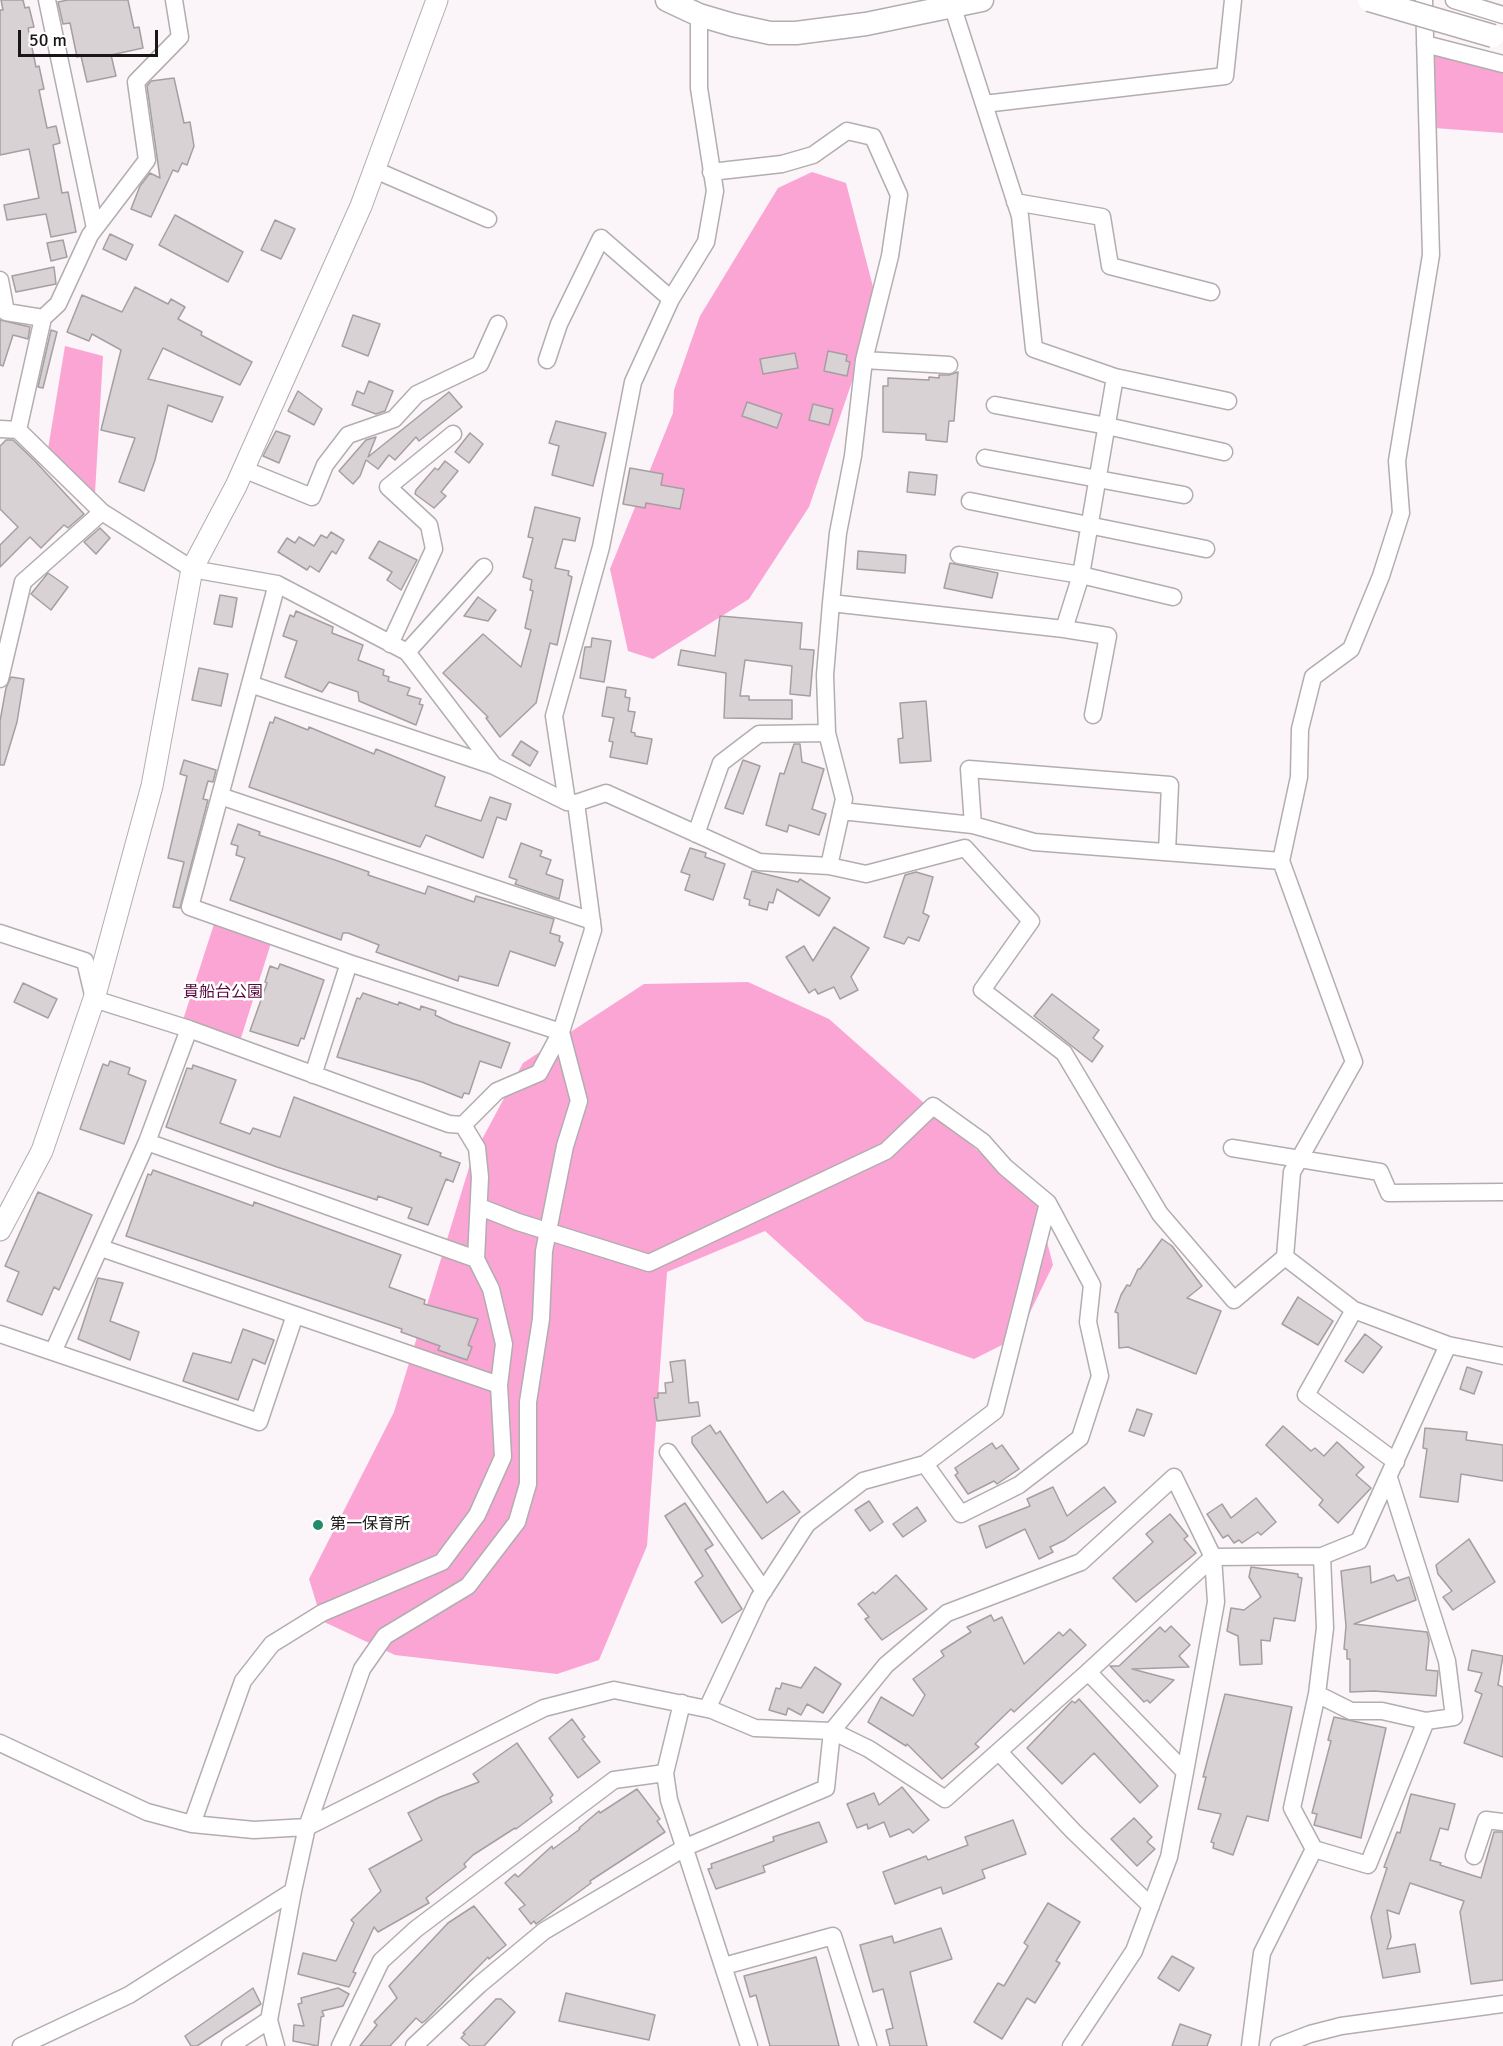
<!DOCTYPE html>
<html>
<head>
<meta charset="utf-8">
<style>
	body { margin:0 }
	#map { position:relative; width:1503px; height:2046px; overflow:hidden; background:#fbf4f8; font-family:Signika,sans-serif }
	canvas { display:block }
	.scale { position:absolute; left:18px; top:30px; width:140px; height:27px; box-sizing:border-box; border:3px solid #191618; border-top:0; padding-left:8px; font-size:18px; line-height:21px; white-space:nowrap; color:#191618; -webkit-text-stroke:4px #fff; paint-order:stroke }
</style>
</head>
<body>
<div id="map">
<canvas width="1503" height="2046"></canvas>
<div class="scale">50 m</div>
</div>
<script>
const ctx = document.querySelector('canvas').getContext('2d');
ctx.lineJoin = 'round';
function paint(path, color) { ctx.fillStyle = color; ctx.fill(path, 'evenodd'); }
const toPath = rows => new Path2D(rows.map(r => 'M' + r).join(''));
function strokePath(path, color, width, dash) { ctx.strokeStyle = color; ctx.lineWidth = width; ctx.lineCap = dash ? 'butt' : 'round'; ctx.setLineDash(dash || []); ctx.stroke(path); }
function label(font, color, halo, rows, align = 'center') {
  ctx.font = font + ' Signika,"Noto Sans JP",sans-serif'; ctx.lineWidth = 5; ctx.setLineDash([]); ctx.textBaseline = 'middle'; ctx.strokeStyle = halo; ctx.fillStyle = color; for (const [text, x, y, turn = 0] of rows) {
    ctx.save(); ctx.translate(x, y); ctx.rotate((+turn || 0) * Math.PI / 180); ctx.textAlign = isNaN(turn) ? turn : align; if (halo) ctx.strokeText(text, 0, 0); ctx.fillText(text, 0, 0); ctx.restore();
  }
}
const green = toPath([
	[1433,52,1503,72,1503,133,1434,128],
	[812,172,846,183,878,306,809,507,749,599,653,659,628,651,610,569,673,413,674,390,700,316,778,188],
	[65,346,103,356,95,493,48,449],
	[214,924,271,943,240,1041,183,1020],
	[748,982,829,1019,1037,1203,1053,1265,1018,1337,974,1359,865,1321,765,1231,667,1272,647,1546,599,1660,557,1674,395,1655,322,1621,309,1579,394,1412,472,1158,523,1063,644,984]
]);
const building = toPath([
	[1,0,23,0,25,8,29,7,34,27,28,28,36,67,39,66,44,89,39,90,47,128,56,126,60,143,53,145,62,193,68,192,76,232,51,237,46,214,7,220,4,205,39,198,29,149,0,155,0,10,3,10,1,0],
	[68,0,128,0,134,28,139,27,143,48,111,55,116,76,87,82,81,56,77,57,70,23,63,24,58,2,68,0],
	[174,78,184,123,190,122,194,146,187,165,182,163,178,172,173,170,151,217,131,209,140,186,150,173,160,178,147,86,151,81,174,78],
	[175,215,243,252,228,282,159,245,175,215],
	[275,220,295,229,281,259,261,250,275,220],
	[110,234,133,245,126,260,103,249,110,234],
	[63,240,67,257,51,261,47,243,63,240],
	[54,267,56,284,16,292,12,276,54,267],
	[135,287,168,304,171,299,185,307,178,319,202,332,201,335,252,362,240,385,163,348,148,379,223,397,212,422,168,405,155,460,144,491,119,482,135,438,101,430,121,350,92,334,89,341,67,332,82,295,122,312,135,287],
	[353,315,380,324,368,356,342,346,353,315],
	[0,320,30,327,28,339,13,335,3,366,0,365,0,320],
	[51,330,57,332,43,388,38,387,51,330],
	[828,351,847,355,846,361,850,362,847,376,824,371,828,351],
	[795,353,798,368,763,374,760,359,795,353],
	[958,372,954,421,949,421,947,442,926,440,926,434,883,432,883,386,888,386,888,378,929,380,929,377,939,378,939,375,949,375,958,372],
	[369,381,393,391,385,411,376,414,352,405,357,391,364,394,369,381],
	[298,391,322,409,314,425,288,411,298,391],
	[449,392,462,407,419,441,416,437,395,460,389,455,378,469,366,460,360,476,353,484,339,471,366,440,376,437,368,457,449,392],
	[747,402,782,414,777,428,742,416,747,402],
	[813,404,833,409,829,425,809,420,813,404],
	[556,421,606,433,593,486,552,475,559,446,549,443,556,421],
	[276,431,290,436,279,463,263,456,276,431],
	[470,433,483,444,469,463,455,452,470,433],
	[6,440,13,440,34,460,84,514,68,528,64,525,41,548,30,537,0,567,0,545,18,527,0,509,0,446,6,440],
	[445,461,458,471,441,492,446,496,434,508,415,494,416,490,435,468,438,470,445,461],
	[630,468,663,474,661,485,684,489,680,509,646,503,645,508,623,504,630,468],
	[909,472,937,475,935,495,907,492,909,472],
	[535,507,580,518,575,541,563,539,555,568,569,571,568,575,572,577,557,645,550,643,536,703,500,737,486,718,488,717,443,673,483,634,521,667,531,630,525,628,533,591,530,590,532,580,523,577,533,538,528,537,535,507],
	[100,528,110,538,96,554,84,542,100,528],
	[331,532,344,540,336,554,332,551,319,572,310,566,307,570,278,552,287,538,295,543,299,537,314,546,321,535,327,538,331,532],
	[379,541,417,560,401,590,387,580,392,572,369,558,379,541],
	[858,551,906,555,905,573,857,569,858,551],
	[950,563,998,573,992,598,944,588,950,563],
	[48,573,68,587,51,610,31,594,48,573],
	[220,595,237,598,232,627,214,624,220,595],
	[478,597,496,610,488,621,464,616,478,597],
	[296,611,333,627,332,633,363,645,358,660,384,670,383,675,389,677,388,681,410,688,407,695,421,699,419,704,423,705,416,725,359,701,358,692,329,682,322,692,285,677,297,641,283,636,290,615,294,617,296,611],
	[720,616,802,623,800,649,814,650,810,696,790,694,792,666,745,660,740,696,749,696,749,700,792,700,792,719,724,718,726,673,678,665,681,650,715,656,720,616],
	[592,638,611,641,604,682,580,678,585,647,591,647,592,638],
	[199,668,228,674,221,706,192,700,199,668],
	[11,677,24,679,17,722,4,765,0,765,0,721,6,688,11,677],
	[607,687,626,690,625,697,630,698,628,711,635,712,631,732,635,733,635,736,652,739,647,764,610,757,613,742,609,741,614,718,602,716,607,687],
	[926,701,931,761,900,763,898,739,903,738,900,703,926,701],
	[275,717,308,730,309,727,374,754,376,749,445,777,435,806,481,821,490,797,511,804,506,820,497,817,483,858,426,835,420,847,249,787,270,722,273,723,275,717],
	[521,741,538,752,530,766,512,755,521,741],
	[794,744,800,744,802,762,824,769,812,809,826,814,819,835,789,825,787,832,766,825,780,773,784,774,794,744],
	[184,760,216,770,213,782,208,781,203,799,208,800,180,908,173,907,184,862,168,858,187,776,180,774,184,760],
	[743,760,760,766,743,814,725,808,743,760],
	[238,824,260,832,259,835,335,860,369,872,368,875,425,894,428,886,474,902,476,896,554,919,550,933,560,936,559,941,563,943,555,966,510,951,498,986,459,976,458,981,376,952,379,945,348,933,343,933,341,940,230,900,245,858,236,855,238,846,231,844,238,824],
	[521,843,542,851,540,856,551,860,546,874,563,880,559,899,515,884,517,880,509,877,521,843],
	[690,848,706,853,705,857,725,864,713,900,685,890,690,875,681,872,690,848],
	[752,871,798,882,800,879,830,898,819,916,777,889,773,903,769,902,767,910,749,905,750,900,744,898,752,871],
	[916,872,933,877,923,913,929,916,919,941,908,937,904,944,884,937,905,875,916,872],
	[834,927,869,948,851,977,858,990,840,999,834,987,818,994,815,989,809,993,786,957,804,946,813,961,834,927],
	[280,964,324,980,304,1039,301,1038,298,1046,250,1031,267,983,265,982,270,966,278,969,280,964],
	[23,983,57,999,48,1018,14,1002,23,983],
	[363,993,398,1005,399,1002,420,1010,421,1006,436,1011,435,1015,452,1023,510,1043,501,1068,480,1061,469,1094,464,1093,462,1098,422,1082,337,1057,357,998,360,999,363,993],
	[1052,994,1099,1030,1093,1038,1103,1046,1092,1062,1034,1016,1052,994],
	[110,1061,130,1068,128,1074,146,1081,124,1144,80,1129,103,1064,108,1066,110,1061],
	[193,1065,236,1080,220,1123,250,1134,253,1128,280,1137,294,1097,441,1153,440,1156,460,1163,453,1182,446,1179,428,1225,408,1218,412,1208,378,1196,377,1200,277,1167,166,1127,187,1068,192,1069,193,1065],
	[153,1170,253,1206,254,1202,401,1255,389,1287,425,1300,424,1304,478,1319,468,1345,472,1347,467,1360,438,1350,440,1346,401,1332,402,1329,126,1236,148,1174,151,1175,153,1170],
	[38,1192,92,1215,59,1290,54,1287,42,1315,7,1301,19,1272,5,1266,38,1192],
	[1162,1239,1172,1246,1202,1286,1187,1298,1221,1311,1196,1374,1128,1347,1119,1348,1118,1313,1115,1312,1121,1295,1127,1285,1130,1286,1138,1269,1140,1269,1162,1239],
	[98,1278,123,1283,110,1321,139,1332,130,1360,78,1339,98,1278],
	[1298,1297,1333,1321,1318,1345,1282,1324,1298,1297],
	[243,1329,274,1340,265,1364,253,1359,238,1400,183,1381,193,1353,231,1363,243,1329],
	[1365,1334,1382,1347,1363,1373,1345,1361,1365,1334],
	[685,1360,689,1403,698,1402,700,1416,657,1421,654,1398,658,1398,658,1393,666,1393,665,1383,673,1382,670,1362,685,1360],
	[1467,1367,1482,1372,1474,1394,1460,1389,1467,1367],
	[1137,1409,1152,1414,1144,1436,1129,1431,1137,1409],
	[710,1425,716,1434,720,1431,767,1503,783,1491,800,1512,762,1539,692,1443,692,1437,710,1425],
	[1283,1426,1311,1451,1315,1448,1324,1456,1337,1442,1364,1467,1356,1475,1371,1488,1338,1523,1319,1505,1323,1500,1266,1445,1283,1426],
	[1425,1428,1467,1432,1466,1440,1503,1445,1503,1481,1461,1474,1458,1502,1420,1497,1427,1449,1423,1448,1425,1428],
	[992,1443,996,1449,1002,1445,1019,1469,997,1484,994,1481,968,1494,955,1475,958,1473,955,1468,992,1443],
	[1053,1487,1067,1516,1104,1487,1116,1502,1065,1540,1050,1547,1053,1552,1039,1559,1025,1529,986,1548,979,1526,1030,1506,1027,1499,1053,1487],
	[1256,1498,1276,1522,1261,1535,1258,1532,1242,1543,1239,1540,1234,1543,1228,1535,1223,1538,1207,1514,1222,1504,1231,1518,1256,1498],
	[869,1501,883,1522,870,1531,855,1510,869,1501],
	[685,1503,713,1545,705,1550,742,1609,722,1623,695,1582,703,1576,665,1516,685,1503],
	[917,1507,926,1521,903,1537,893,1524,917,1507],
	[1170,1514,1188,1536,1184,1539,1196,1553,1136,1602,1113,1578,1153,1542,1146,1534,1170,1514],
	[1469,1539,1495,1582,1453,1610,1443,1597,1452,1591,1438,1574,1436,1565,1469,1539],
	[1370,1566,1371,1583,1394,1575,1397,1581,1409,1577,1416,1600,1354,1624,1427,1632,1429,1640,1426,1670,1438,1671,1436,1696,1374,1691,1350,1692,1350,1659,1347,1659,1347,1650,1344,1649,1346,1626,1341,1571,1370,1566],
	[1251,1567,1298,1574,1298,1577,1302,1578,1295,1621,1274,1618,1270,1641,1261,1640,1262,1664,1240,1665,1238,1636,1227,1631,1231,1608,1244,1610,1261,1597,1249,1577,1251,1567],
	[896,1575,927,1609,882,1640,865,1619,869,1617,858,1604,873,1592,875,1594,896,1575],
	[991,1615,994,1621,1002,1617,1024,1664,1059,1632,1063,1636,1070,1629,1086,1645,1014,1712,1011,1709,975,1744,979,1747,942,1779,907,1744,906,1746,868,1722,881,1697,913,1716,925,1695,913,1679,944,1656,941,1651,971,1632,967,1627,991,1615],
	[1171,1626,1190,1645,1179,1656,1189,1667,1132,1669,1174,1680,1150,1703,1147,1700,1144,1702,1110,1666,1119,1666,1160,1627,1165,1632,1171,1626],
	[1472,1650,1503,1656,1498,1685,1503,1687,1503,1757,1464,1743,1482,1694,1475,1691,1482,1673,1468,1670,1472,1650],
	[815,1667,841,1684,823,1713,807,1704,801,1715,788,1708,786,1715,769,1710,776,1688,780,1689,782,1683,801,1688,815,1667],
	[1225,1694,1292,1707,1268,1821,1247,1816,1233,1855,1213,1848,1214,1843,1211,1842,1221,1814,1198,1809,1206,1777,1203,1777,1225,1694],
	[1079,1699,1158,1786,1140,1803,1094,1753,1062,1784,1027,1748,1072,1701,1075,1703,1079,1699],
	[1334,1717,1386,1728,1361,1838,1314,1825,1317,1814,1312,1813,1331,1741,1328,1740,1334,1717],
	[572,1719,585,1737,582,1739,600,1762,578,1778,549,1738,572,1719],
	[517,1743,553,1795,550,1798,552,1802,516,1829,515,1828,473,1855,464,1864,466,1867,426,1898,429,1903,378,1932,374,1927,353,1972,356,1973,349,1987,298,1974,303,1953,336,1961,354,1923,351,1920,381,1891,369,1869,422,1840,408,1813,440,1797,479,1782,473,1774,517,1743],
	[902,1787,929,1820,913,1833,909,1829,890,1837,884,1822,868,1829,867,1824,857,1828,847,1804,874,1793,879,1805,902,1787],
	[637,1789,660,1819,657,1821,665,1832,590,1881,591,1883,536,1924,534,1921,531,1924,519,1909,525,1905,505,1883,515,1874,518,1877,552,1846,553,1849,580,1829,579,1828,599,1811,600,1813,637,1789],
	[1411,1794,1455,1804,1448,1830,1440,1828,1430,1860,1441,1863,1440,1865,1481,1878,1494,1832,1503,1832,1503,1980,1471,1984,1460,1912,1464,1901,1410,1883,1399,1914,1387,1910,1391,1937,1387,1949,1415,1944,1420,1972,1383,1978,1371,1917,1387,1868,1384,1867,1397,1832,1400,1833,1411,1794],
	[1134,1818,1152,1837,1147,1842,1155,1849,1137,1866,1111,1839,1134,1818],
	[1013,1820,1026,1854,982,1870,985,1878,943,1894,941,1887,895,1904,883,1872,926,1856,928,1860,968,1845,965,1837,1013,1820],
	[819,1822,827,1842,763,1866,765,1872,716,1889,708,1869,712,1868,711,1864,774,1841,773,1837,819,1822],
	[1048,1903,1080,1922,1056,1961,1060,1963,1035,2003,1027,1998,1002,2039,974,2022,998,1983,1004,1986,1028,1946,1024,1943,1048,1903],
	[474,1906,506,1945,489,1959,488,1957,425,2021,422,2023,416,2018,390,2046,360,2046,377,2025,374,2022,397,1998,389,1986,448,1923,474,1906],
	[941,1928,952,1959,910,1972,927,2046,890,2046,886,2030,893,2028,883,1989,873,1992,860,1945,892,1936,894,1943,941,1928],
	[1172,1956,1194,1968,1179,1991,1158,1978,1172,1956],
	[816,1957,839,2046,770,2046,756,1995,750,1997,744,1976,816,1957],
	[253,1988,261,2004,197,2046,191,2046,185,2036,253,1988],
	[338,1988,349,1994,343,2006,322,2011,324,2016,321,2017,318,2046,293,2041,294,2025,304,2026,298,2004,302,2003,301,1998,338,1988],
	[566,1993,655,2015,649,2040,559,2021,566,1993],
	[496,1999,501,1999,515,2012,484,2046,470,2046,461,2038,465,2034,463,2033,496,1999],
	[1180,2024,1211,2035,1207,2046,1172,2046,1180,2024]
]);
const minor = toPath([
	[47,0,95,228],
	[1454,0,1503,15],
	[1425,44,1503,64],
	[984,104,1225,76,1233,0],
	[375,170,488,219],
	[711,172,782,164,813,155,847,131,873,137,899,195,890,256,864,360,853,456,838,533,831,603],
	[1015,202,1102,217,1110,266,1211,292],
	[0,280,6,312,43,318],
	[547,360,559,324,601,238,671,299],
	[864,360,949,365],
	[1115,377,1228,401],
	[995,405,1107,426,1224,452],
	[0,429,18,430,102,512,192,569,277,584,407,652,494,766,567,802,576,803,606,793,759,862,829,866,866,874,965,848,1031,921,982,990,1064,1053,1160,1214,1234,1300,1285,1257,1292,1172,1354,1062,1281,861,1299,777,1300,729,1313,677,1351,649,1381,576,1401,513,1397,461,1431,255,1424,0],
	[18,430,43,318,58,304,90,235,147,160,136,82,180,37,174,0],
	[985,458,1184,495],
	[243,469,312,497,325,465,348,435,394,419,417,394,480,364,498,324],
	[970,501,1206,549],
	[959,555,1081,575,1173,597],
	[277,584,190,907,349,963,561,1032],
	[1064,629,1108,636,1093,715],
	[390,644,434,549,429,525,388,487,453,434],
	[407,652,484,567],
	[0,679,23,582,102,512],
	[250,684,494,766],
	[220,796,592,921],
	[567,802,554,716,601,547,633,382,671,299,706,242,715,191,699,88,699,15],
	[841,811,973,825,1034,842,1281,861],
	[973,825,969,769,1170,785,1167,852],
	[696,834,721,763,759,734,827,733],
	[829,866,844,799,827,733,825,675,831,603,1064,629,1081,575,1115,377,1034,349,1020,216,952,5],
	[0,933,85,961,94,999,189,1029,449,1124,463,1125],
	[313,1075,349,963],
	[463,1125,497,1091,539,1073,561,1032,593,930,576,803],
	[147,1142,476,1259],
	[1232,1148,1380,1172,1389,1193,1503,1192],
	[480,1207,518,1222,649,1263,886,1151,933,1106,983,1142,1005,1167,1048,1203,995,1411,925,1464,863,1481,807,1524,759,1598,707,1709],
	[101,1248,499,1385],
	[1285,1257,1354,1310,1448,1345,1503,1356],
	[1354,1310,1306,1395,1396,1462],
	[0,1334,53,1352,147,1142,189,1029],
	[53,1352,259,1422,295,1315],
	[668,1452,764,1591],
	[925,1464,961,1514,1019,1485,1080,1438,1100,1376,1088,1322,1092,1285,1048,1203],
	[1389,1478,1447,1661,1454,1717,1426,1721],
	[1322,1556,1359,1541,1448,1345],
	[1088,1672,1213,1557,1322,1556,1325,1628,1317,1694,1292,1808,1314,1849,1262,1953,1250,2046],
	[682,1703,665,1773,669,1800,749,2046],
	[0,1743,147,1812,192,1824,254,1830,307,1827,544,1708,614,1690,712,1710,755,1728,832,1731,869,1749,945,1799,1088,1672,1185,1772,1169,1857,1134,1951,1071,2046],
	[999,1752,1073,1831,1151,1906],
	[192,1824,243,1681,272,1644,322,1613,442,1562,477,1515,503,1457,499,1385,504,1344,491,1289,476,1259,480,1177,477,1148,463,1125],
	[1314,1849,1368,1865,1426,1721,1382,1711,1351,1711,1317,1694],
	[1474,1856,1486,1820,1503,1822],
	[724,1966,833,1936,868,2046],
	[21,2046,129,1995,293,1891,307,1827,362,1669,385,1636,468,1586,517,1522,528,1484,528,1402,541,1319,544,1251,565,1146,579,1101,561,1032],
	[230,2046,269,2020],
	[276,2046,269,2020,293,1891],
	[340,2046,381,1961,416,1929,614,1780,665,1773],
	[414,2046,479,1985,544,1931,686,1847,826,1788,832,1731,886,1665,947,1613,1081,1562,1174,1477,1213,1557,1216,1602,1185,1772],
	[1279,2046,1310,2034,1341,2026,1503,2004]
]);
const tertiary = toPath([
	[0,1230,42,1151,94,999,152,786,192,569,236,486,361,206,437,0]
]);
const secondary = toPath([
	[667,0,699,15,733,25,770,33,796,33,866,24,982,0]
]);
const secondaryBridge = toPath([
	[1369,0,1493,36]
]);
const markers = [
	[318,1525,6,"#228b67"]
];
const parkNames = [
	["貴船台公園",223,993]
];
const poiNames = [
	["第一保育所",330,1525]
];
paint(green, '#faa5d4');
paint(building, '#d8d2d5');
strokePath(building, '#a59fa2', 1.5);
strokePath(minor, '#b3adb0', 19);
strokePath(tertiary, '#b3adb0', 23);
strokePath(secondary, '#b3adb0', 25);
strokePath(minor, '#fff', 16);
strokePath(tertiary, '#fff', 21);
strokePath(secondary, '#fff', 22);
strokePath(secondaryBridge, '#b3adb0', 25, []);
strokePath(secondaryBridge, '#fff', 22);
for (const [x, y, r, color] of markers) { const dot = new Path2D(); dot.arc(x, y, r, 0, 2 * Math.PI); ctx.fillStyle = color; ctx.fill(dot); strokePath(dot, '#fff', 2); }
label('16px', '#58083e', '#fff', parkNames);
label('16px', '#191618', '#fff', poiNames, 'left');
</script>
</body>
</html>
